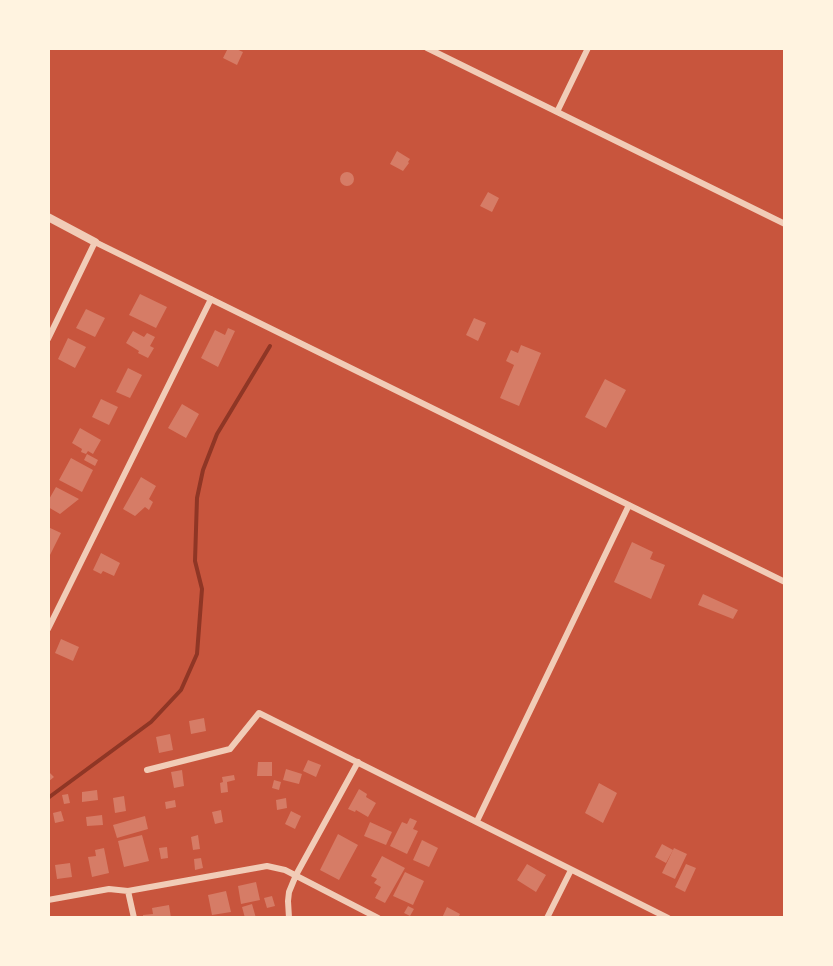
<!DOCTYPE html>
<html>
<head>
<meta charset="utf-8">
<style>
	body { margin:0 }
	#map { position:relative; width:833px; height:966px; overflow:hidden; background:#c8553d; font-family:Cabin,sans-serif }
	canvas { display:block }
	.frame { position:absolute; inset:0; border:50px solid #fff3e0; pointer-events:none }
</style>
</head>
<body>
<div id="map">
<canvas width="833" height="966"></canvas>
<div class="frame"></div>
</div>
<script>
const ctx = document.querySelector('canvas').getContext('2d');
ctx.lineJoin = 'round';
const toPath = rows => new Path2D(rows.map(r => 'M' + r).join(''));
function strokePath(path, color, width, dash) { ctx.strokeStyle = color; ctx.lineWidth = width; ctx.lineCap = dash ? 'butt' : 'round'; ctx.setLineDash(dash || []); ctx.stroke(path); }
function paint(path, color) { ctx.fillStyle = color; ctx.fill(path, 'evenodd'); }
const stream = toPath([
	[48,798,151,722,181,690,197,654,202,589,195,561,197,498,203,470,217,434,270,346]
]);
const building = toPath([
	[228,48,234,48,243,52,237,65,223,58],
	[397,151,410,159,408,162,409,163,403,171,390,164],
	'340 179a7 7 0 1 1 14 0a7 7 0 1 1-14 0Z',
	[488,192,499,198,492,212,480,206],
	[140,294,167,307,156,328,129,315],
	[86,309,105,318,95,337,76,328],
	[474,318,486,323,478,341,466,335],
	[228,328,235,331,218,367,201,358,215,330,225,335],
	[133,331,144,337,147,333,155,337,150,346,154,348,148,358,138,353,139,351,126,343],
	[68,338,86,347,75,368,58,359],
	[521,345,541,353,519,406,500,398,514,365,506,361,511,350,518,353],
	[128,368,142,375,130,398,116,392],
	[605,379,626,390,606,428,585,417],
	[101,399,118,407,109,425,92,417],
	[182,404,199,414,186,438,168,428],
	[80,428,101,440,93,454,88,451,86,454,81,452,82,449,72,443],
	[87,454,98,460,95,466,84,460],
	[71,458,93,470,82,492,59,480],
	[141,477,156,486,149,499,153,502,149,510,145,507,135,516,123,509],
	[56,487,79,499,60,514,48,507,48,501],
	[48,527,61,533,48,559],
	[632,542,653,552,650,559,665,565,651,599,614,582],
	[101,553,120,563,114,576,103,571,101,574,93,570],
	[703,594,738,610,733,619,698,605],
	[61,639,79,647,73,661,55,653],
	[204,718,206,731,191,734,189,721],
	[170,734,173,750,159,753,156,737],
	[308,760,321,765,316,777,303,771],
	[258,762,272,762,272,776,257,776],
	[286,769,302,774,299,784,283,780],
	[182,770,184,786,174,788,171,772],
	[48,771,54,777,48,782],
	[234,775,235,780,227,782,228,792,221,793,220,783,223,782,222,777],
	[274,780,281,782,279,790,272,788],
	[599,783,617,793,603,823,585,813],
	[359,789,367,794,366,797,376,803,368,817,356,810,355,812,348,809],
	[97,790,98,800,82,802,82,792],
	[68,794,70,803,64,804,62,795],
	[124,796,126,811,115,813,113,798],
	[286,798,287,808,277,810,276,800],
	[175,800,176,807,166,809,165,802],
	[221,810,223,822,215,824,212,812],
	[61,811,64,821,55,823,53,813],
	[291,811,301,816,295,829,285,824],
	[102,815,103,825,87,826,86,817],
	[145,816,148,829,117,838,113,825],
	[410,818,417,821,413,829,418,831,407,854,390,846,402,822,407,824],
	[370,822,392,832,386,845,364,836],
	[338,834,358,845,339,880,320,870],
	[142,835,149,861,124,867,118,841],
	[198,835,200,849,193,850,191,837],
	[422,840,438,848,429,867,413,860],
	[662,844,673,850,666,863,655,857],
	[167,847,168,858,161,859,159,848],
	[104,848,109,873,92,877,88,857,96,856,95,850],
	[674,848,687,854,675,879,662,873],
	[382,856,405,868,385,903,375,898,381,887,374,883,377,879,371,876],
	[201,858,203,868,195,870,194,859],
	[70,863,72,877,57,879,55,865],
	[527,864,546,875,536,892,517,880],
	[686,864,696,868,685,892,675,887],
	[405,872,424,881,413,905,393,896],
	[256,882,260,900,241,904,238,886],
	[226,891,231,912,212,915,208,895],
	[272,896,275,906,267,908,264,898],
	[252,904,256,918,245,918,242,907],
	[169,905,171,918,143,918,143,915,153,914,152,908],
	[408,906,414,909,410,916,404,913],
	[447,907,460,914,458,918,442,918]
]);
const minor = toPath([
	[427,48,785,224],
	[557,112,588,48],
	[48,339,95,242,785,582],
	[48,629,211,299],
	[147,770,230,749,259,713,668,918],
	[477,821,629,505],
	[128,891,134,918],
	[48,900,109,889,128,891,267,866,285,870,378,918],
	[289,918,288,901,289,892,296,875,358,762],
	[547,918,571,870]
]);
const tertiary = toPath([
	[48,217,95,242]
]);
strokePath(stream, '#8f3625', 4);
paint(building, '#d67c66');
strokePath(minor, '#f1ccb7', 6);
strokePath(tertiary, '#f1ccb7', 8);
</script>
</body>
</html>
